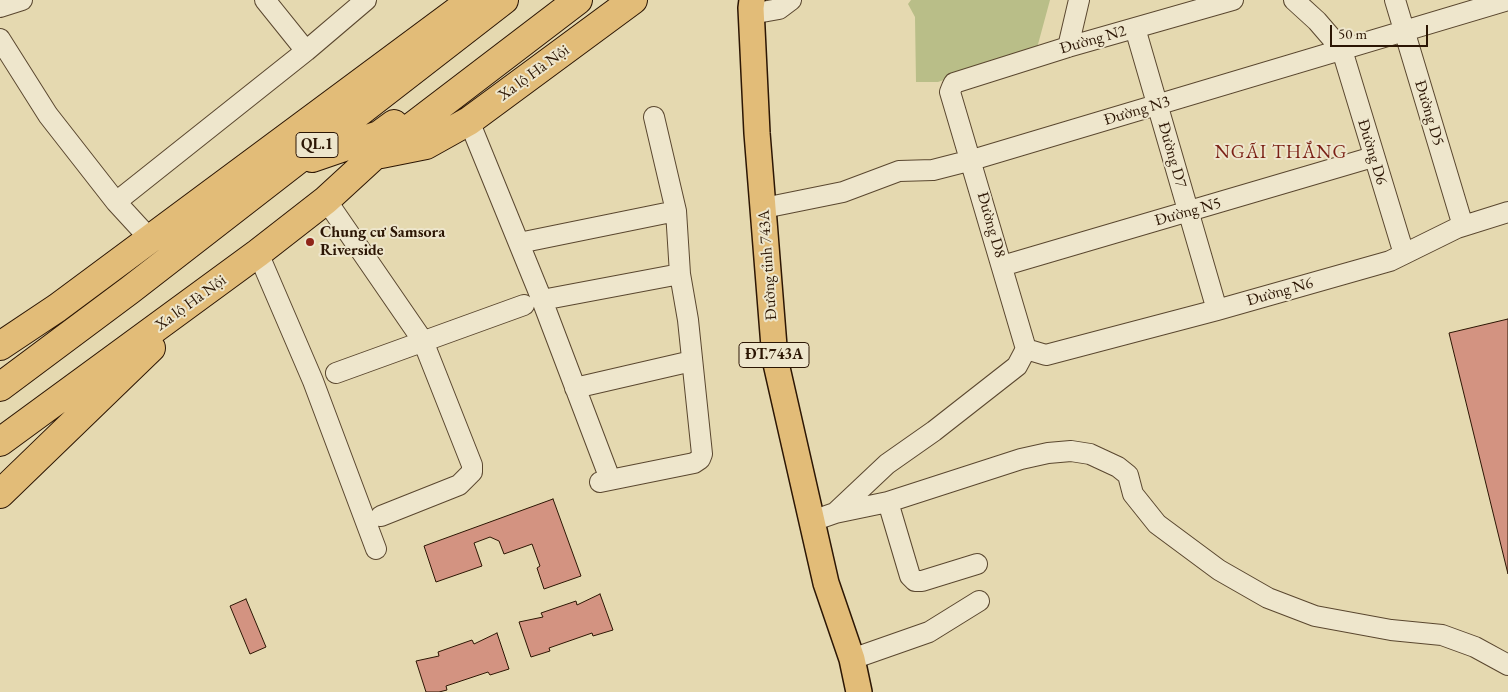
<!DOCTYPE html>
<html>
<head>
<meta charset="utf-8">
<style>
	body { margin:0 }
	#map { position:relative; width:1508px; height:692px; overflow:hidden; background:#e5d9b0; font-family:"EB Garamond",serif }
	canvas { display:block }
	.scale { position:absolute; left:1330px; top:25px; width:98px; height:22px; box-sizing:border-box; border:2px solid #2c1604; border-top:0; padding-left:6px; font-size:15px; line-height:18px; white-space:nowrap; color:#2c1604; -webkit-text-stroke:4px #eee6cc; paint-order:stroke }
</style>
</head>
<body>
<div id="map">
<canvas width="1508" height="692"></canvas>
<div class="scale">50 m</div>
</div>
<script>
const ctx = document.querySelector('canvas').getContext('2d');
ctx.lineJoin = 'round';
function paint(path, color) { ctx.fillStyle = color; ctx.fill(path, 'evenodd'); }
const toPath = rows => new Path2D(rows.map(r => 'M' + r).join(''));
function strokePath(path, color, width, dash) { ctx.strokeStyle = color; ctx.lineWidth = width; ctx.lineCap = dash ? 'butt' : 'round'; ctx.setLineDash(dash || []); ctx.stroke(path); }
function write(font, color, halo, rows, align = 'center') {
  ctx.font = font + ' "EB Garamond",serif'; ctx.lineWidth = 4; ctx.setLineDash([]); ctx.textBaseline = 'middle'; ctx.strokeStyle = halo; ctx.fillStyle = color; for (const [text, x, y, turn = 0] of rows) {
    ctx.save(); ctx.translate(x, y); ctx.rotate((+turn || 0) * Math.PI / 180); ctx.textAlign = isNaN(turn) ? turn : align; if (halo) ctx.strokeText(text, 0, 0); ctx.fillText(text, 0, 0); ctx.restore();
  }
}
const green = toPath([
	[911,0,1050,0,1037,48,938,82,916,82,915,17,908,4]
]);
const building = toPath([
	[1508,319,1508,574,1449,333,1508,319],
	[553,499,581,576,544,589,537,568,540,566,532,544,504,554,499,541,490,537,474,543,482,566,436,582,424,546,553,499],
	[600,594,613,630,593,636,592,633,549,648,550,651,531,657,519,622,543,617,541,613,576,601,577,605,600,594],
	[246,599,266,647,250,654,230,606,246,599],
	[497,633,509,669,490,675,488,672,446,686,447,690,439,692,426,692,416,661,439,656,438,652,472,640,474,644,497,633]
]);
const minor = toPath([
	[265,0,306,51],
	[1233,0,1068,47,954,83,952,87,950,92,1026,349,1046,355,1217,310,1390,261,1457,228,1508,212],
	[1294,0,1317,21,1342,50,1404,254],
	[1395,0,1463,226],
	[0,7,22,0],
	[751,14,779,9,791,0],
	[1135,28,1217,310],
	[0,39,48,115,116,202,150,239],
	[1068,47,1079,0],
	[469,121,542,300,610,479],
	[326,200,423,341,472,465,472,472,459,485,381,516],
	[116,202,306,51,366,0],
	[764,208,843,192,899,171,933,170,972,160,1508,0],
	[519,243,676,211],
	[258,253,313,381,376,549],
	[1002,266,1373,157],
	[542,300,680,274],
	[336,373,524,305],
	[575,388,692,361],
	[600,482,694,463,700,459,702,454,688,320,680,274,676,211,654,117],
	[888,502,910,576,915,581,922,581,977,564],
	[835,513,887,464,934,431,1017,366,1026,349],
	[812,521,835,513,888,502,1021,459,1048,453,1071,451,1090,454,1118,467,1128,475,1133,494,1157,524,1219,570,1268,598,1315,616,1391,630,1442,635,1475,647,1508,665],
	[852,659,929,632,979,601]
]);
const major = toPath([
	[752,0,751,8,757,133,775,359,826,583,852,659,859,692]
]);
const highway = toPath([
	[381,154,426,145,469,121,633,0],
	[312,158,379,135,394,124],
	[0,346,57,308,472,0],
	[0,387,130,290,504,0],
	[0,442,258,253,326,200,375,155,578,0],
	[0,494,151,348]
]);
const markers = [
	[310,242,5,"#8f2418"]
];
const shields = [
	[317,145,42],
	[774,355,70]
];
const shieldNames = [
	["QL.1",317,145],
	["ĐT.743A",774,355]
];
const streetNames = [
	["Đường N2",1093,40,-16],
	["Xa lộ Hà Nội",534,73,-36],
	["Đường N3",1137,111,-17],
	["Đường D5",1429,113,73],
	["Đường D6",1372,152,73],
	["Đường D7",1172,155,74],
	["Đường N5",1188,212,-16],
	["Đường D8",991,225,74],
	["Đường tỉnh 743A",768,265,-94],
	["Đường N6",1280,292,-16],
	["Xa lộ Hà Nội",191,303,-36]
];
const poiNames = [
	["Chung cư Samsora",320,233],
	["Riverside",320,251]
];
const quarterNames = [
	["NGÃI THẮNG",1281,153]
];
paint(green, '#b9be88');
paint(building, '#d39381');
strokePath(building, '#2c1604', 1);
strokePath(minor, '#5a472f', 22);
strokePath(major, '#2c1604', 28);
strokePath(highway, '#2c1604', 30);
strokePath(minor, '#eee6cc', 20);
strokePath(major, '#e2bc78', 25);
strokePath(highway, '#e2bc78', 28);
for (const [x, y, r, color] of markers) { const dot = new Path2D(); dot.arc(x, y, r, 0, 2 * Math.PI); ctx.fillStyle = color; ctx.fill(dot); strokePath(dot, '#eee6cc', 2); }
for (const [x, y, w] of shields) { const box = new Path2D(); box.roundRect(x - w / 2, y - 12.5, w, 25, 4); ctx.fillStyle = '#eee6cc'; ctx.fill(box); strokePath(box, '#2c1604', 1); }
write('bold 15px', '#2c1604', null, shieldNames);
write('16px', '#2c1604', '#eee6cc', streetNames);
write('bold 16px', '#2c1604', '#eee6cc', poiNames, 'left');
ctx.letterSpacing = '1px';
write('19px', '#7a1f14', '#eee6cc', quarterNames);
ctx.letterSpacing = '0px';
</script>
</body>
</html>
